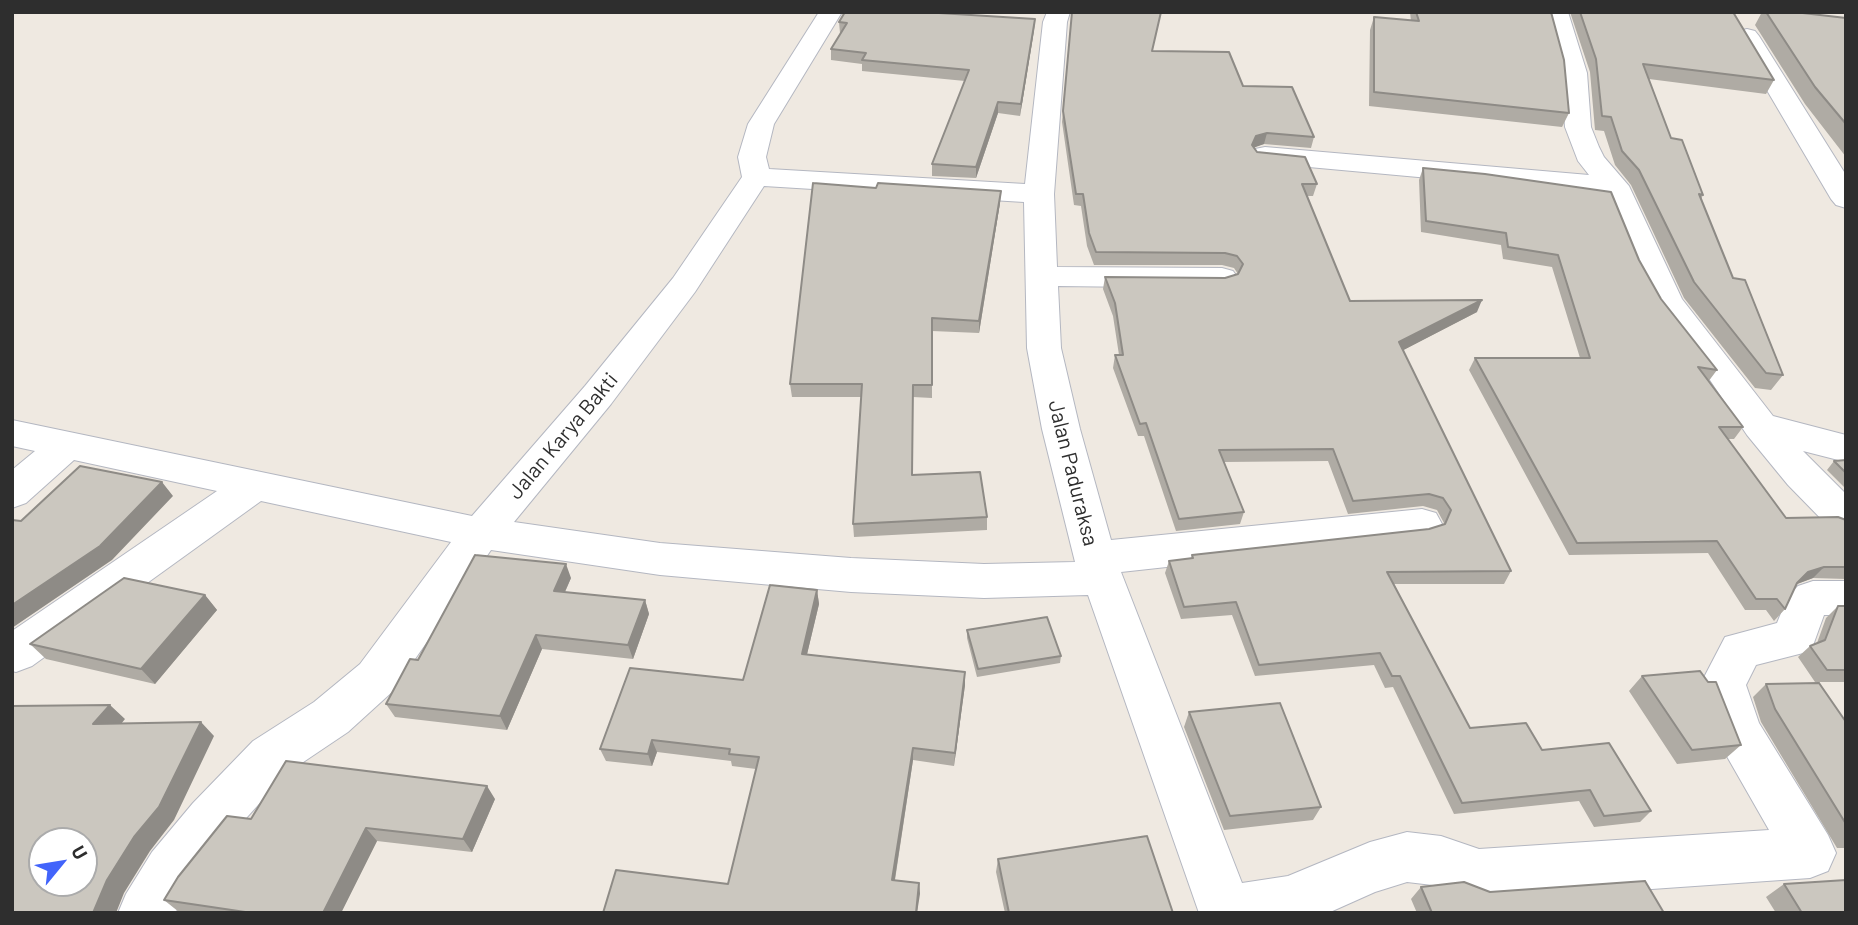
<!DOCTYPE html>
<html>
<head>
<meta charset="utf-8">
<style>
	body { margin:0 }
	#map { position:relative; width:1858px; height:925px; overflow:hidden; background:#efe9e1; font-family:Barlow,sans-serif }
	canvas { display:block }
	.frame { position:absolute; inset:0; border:14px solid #2e2e2e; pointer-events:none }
	.north { position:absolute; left:28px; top:827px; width:70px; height:70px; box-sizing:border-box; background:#fff; border:2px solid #ababab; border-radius:50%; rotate:60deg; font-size:19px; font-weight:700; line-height:28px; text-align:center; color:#2e2e2e }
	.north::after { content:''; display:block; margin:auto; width:24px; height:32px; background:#4264fb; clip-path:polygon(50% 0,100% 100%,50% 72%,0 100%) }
</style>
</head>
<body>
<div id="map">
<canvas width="1858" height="925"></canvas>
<div class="frame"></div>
<div class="north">U</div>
</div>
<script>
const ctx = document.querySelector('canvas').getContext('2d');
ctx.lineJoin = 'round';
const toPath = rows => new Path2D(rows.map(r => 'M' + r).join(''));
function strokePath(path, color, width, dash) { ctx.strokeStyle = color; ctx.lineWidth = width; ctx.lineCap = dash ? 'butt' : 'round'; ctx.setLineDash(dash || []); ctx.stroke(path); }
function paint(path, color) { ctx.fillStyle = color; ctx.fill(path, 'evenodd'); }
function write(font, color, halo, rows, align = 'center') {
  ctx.font = font + ' Barlow,sans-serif'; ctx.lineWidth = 5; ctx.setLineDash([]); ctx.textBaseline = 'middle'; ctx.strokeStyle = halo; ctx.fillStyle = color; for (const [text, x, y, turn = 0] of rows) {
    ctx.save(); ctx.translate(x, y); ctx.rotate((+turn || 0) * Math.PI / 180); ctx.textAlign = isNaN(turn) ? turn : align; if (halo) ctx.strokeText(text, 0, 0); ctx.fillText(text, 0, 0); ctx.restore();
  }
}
const minor = toPath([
	[819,12,842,12,774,124,766,157,769,169,1025,184,1043,22,1047,12,1070,12,1067,22,1054,194,1057,267,1222,268,1233,271,1238,278,1233,285,1222,288,1058,286,1061,348,1080,429,1111,540,1422,509,1436,513,1442,524,1436,535,1422,539,1121,572,1242,883,1288,876,1370,842,1407,832,1441,836,1479,849,1769,830,1721,746,1700,685,1725,637,1777,623,1788,596,1798,586,1813,581,1846,581,1846,615,1824,615,1811,651,1756,665,1746,685,1759,723,1828,835,1836,853,1828,871,1810,878,1479,901,1441,886,1407,882,1375,892,1328,913,1199,913,1088,595,984,598,851,592,660,575,491,550,392,692,348,732,287,773,229,837,190,888,175,913,118,913,126,894,152,852,193,803,253,741,314,702,360,664,451,542,261,501,32,666,16,672,12,671,12,631,217,491,74,460,26,503,12,508,12,470,35,451,12,446,12,420,472,516,585,386,673,278,742,177,738,157,748,124,819,12],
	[764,186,1024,202,1027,348,1042,429,1075,562,984,564,851,558,660,543,514,522,611,404,695,292,764,186],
	[1545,12,1568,12,1587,73,1591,127,1599,147,1604,157,1629,186,1682,299,1773,416,1846,435,1846,462,1803,451,1846,494,1846,534,1832,530,1788,485,1747,435,1708,377,1656,310,1635,271,1604,194,1265,163,1255,161,1251,155,1255,149,1265,147,1589,175,1578,161,1565,127,1561,73,1545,12],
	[1747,29,1755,31,1759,36,1846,175,1846,208,1836,205,1831,199,1735,36,1739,31,1747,29]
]);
const wall = toPath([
	[1072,12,1153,51,1243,86,1314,137,1311,148,1264,144,1254,147,1257,152,1317,184,1313,196,1307,196,1350,301,1477,312,1403,350,1511,571,1504,584,1394,584,1470,728,1542,750,1651,811,1640,822,1594,827,1579,801,1454,814,1393,687,1385,688,1374,665,1255,676,1232,615,1181,619,1165,573,1169,561,1191,559,1192,555,1429,529,1444,524,1444,523,1437,510,1423,506,1348,514,1328,461,1224,462,1244,512,1240,524,1176,531,1144,436,1138,436,1113,368,1115,355,1119,355,1113,316,1103,289,1105,277,1225,278,1238,274,1234,268,1222,265,1094,265,1087,246,1081,206,1074,205,1062,122],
	[1410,12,1551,12,1569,113,1562,127,1369,106,1370,30,1374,17,1411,21],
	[1570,12,1733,12,1774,80,1766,94,1649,79,1671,138,1703,195,1701,199,1733,278,1783,375,1771,390,1755,388,1684,298,1631,185,1615,165,1604,131,1595,130,1590,72],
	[1762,12,1794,12,1846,18,1846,157,1805,104,1755,25],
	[1035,19,1034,30,1020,116,998,113,976,178,932,176,932,164,965,81,862,71,862,64,831,60,831,49,841,33,840,33,839,22],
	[1423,168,1639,260,1661,299,1717,370,1708,382,1743,427,1734,439,1728,439,1786,518,1846,520,1846,579,1813,578,1797,584,1785,609,1774,621,1766,610,1745,610,1708,553,1569,555,1469,370,1475,358,1580,358,1552,267,1503,259,1501,245,1421,232,1419,180],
	[1000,203,979,333,932,331,932,398,913,397,913,475,987,517,987,530,854,537,853,524,861,397,792,397,790,384],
	[1846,460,1846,489,1827,470,1834,461],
	[571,578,565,592,645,600,649,614,633,659,542,649,507,730,395,717,386,704,418,660],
	[817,590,819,604,807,654,965,685,954,766,913,760,895,880,919,883,920,894,728,884,756,769,732,766,731,761,657,752,652,766,606,761,600,749,743,680],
	[205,595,217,610,155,684,46,659,30,644],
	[1838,606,1846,606,1846,682,1815,682,1798,657,1810,646,1817,643,1826,618],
	[967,630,1061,656,1060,663,977,677,967,638],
	[1642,676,1741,745,1725,759,1677,764,1629,691],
	[1766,684,1846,722,1846,848,1837,848,1761,722,1753,697],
	[1189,712,1321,807,1313,820,1224,830,1184,727],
	[495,799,472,852,377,841,341,913,183,913,179,912,164,900,251,819],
	[998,859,1173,913,1005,913,996,872],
	[1784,884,1846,913,1776,913,1766,897],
	[1421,887,1490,892,1664,913,1417,913,1411,899]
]);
const shadedWall = toPath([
	[1035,19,1034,30,1020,116,1021,104],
	[998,102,998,113,976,178,976,167],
	[1267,133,1264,144,1253,148,1252,145,1256,136],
	[1001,191,1000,203,979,333,979,321],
	[1482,300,1477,312,1394,355,1399,342],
	[162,482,173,496,112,560,12,628,12,605],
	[566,564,571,578,559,605,554,591],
	[1824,567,1813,578,1797,584,1786,595,1808,572],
	[817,590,819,604,804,667,802,654],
	[205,595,217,610,155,684,141,669],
	[645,600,649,614,633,659,628,645],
	[536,635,542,649,507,730,500,716],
	[965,672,965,685,954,766,955,753],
	[110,705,125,719,109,739,93,724],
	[201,722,214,736,174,820,150,851,124,893,116,913,93,913,107,880],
	[652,740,657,752,652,766,648,754],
	[913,748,913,760,893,891,892,880],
	[487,786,495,799,472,852,463,839],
	[366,828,377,841,341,913,323,913],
	[919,883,920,894,917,913,916,913]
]);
const building = toPath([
	[845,12,923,12,1035,19,1021,104,998,102,976,167,932,164,969,70,862,60,866,53,831,49,847,23,839,22,845,12],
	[1072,12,1161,12,1152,51,1229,52,1243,86,1292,87,1314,137,1267,133,1256,136,1252,145,1257,152,1305,157,1317,184,1302,184,1350,301,1482,300,1399,342,1511,571,1387,572,1470,728,1526,723,1542,750,1609,743,1651,811,1604,816,1590,790,1462,803,1400,676,1392,676,1380,653,1259,665,1236,602,1184,607,1169,561,1193,558,1192,555,1429,529,1445,524,1451,510,1443,498,1429,494,1353,501,1333,449,1219,450,1244,512,1179,519,1146,423,1140,424,1115,355,1123,355,1115,303,1105,277,1225,278,1238,274,1243,264,1237,256,1225,253,1096,252,1089,233,1083,194,1076,194,1063,111,1072,12],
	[1416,12,1551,12,1564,60,1569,113,1374,92,1374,17,1419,21,1416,12],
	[1580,12,1733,12,1774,80,1643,64,1671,138,1682,140,1703,195,1699,194,1733,278,1745,280,1783,375,1766,373,1694,282,1639,170,1622,151,1611,117,1602,116,1596,59,1580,12],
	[1766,12,1794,12,1846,18,1846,124,1815,87,1766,12],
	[1423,168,1485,174,1611,192,1639,260,1661,299,1717,370,1698,367,1743,427,1719,427,1786,518,1838,517,1846,520,1846,567,1824,567,1808,572,1797,583,1785,609,1777,599,1756,599,1717,541,1577,543,1475,358,1590,358,1558,255,1508,247,1506,233,1426,221,1423,168],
	[813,183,876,188,878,183,1001,191,979,321,932,318,932,385,913,385,912,475,980,472,987,517,853,524,862,384,790,384,813,183],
	[1846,460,1846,473,1834,461,1846,460],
	[80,466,162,482,100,546,12,605,12,520,21,521,80,466],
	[475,555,566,564,554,591,645,600,628,645,536,635,500,716,386,704,410,659,418,660,475,555],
	[124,578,205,595,141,669,30,644,124,578],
	[770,585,817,590,802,654,965,672,955,753,913,748,892,880,919,883,916,913,603,913,616,870,728,884,759,757,729,754,730,749,652,740,648,754,600,749,630,668,743,680,770,585],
	[1838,606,1846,606,1846,670,1827,670,1810,646,1825,640,1838,606],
	[1047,617,1061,656,978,669,967,630,1047,617],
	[1700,671,1708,682,1716,682,1741,745,1692,750,1642,676,1700,671],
	[1819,683,1846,722,1846,824,1775,709,1766,684,1819,683],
	[1280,703,1321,807,1230,816,1189,712,1280,703],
	[110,705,93,724,201,722,159,807,134,837,107,880,93,913,12,913,12,706,110,705],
	[42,841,84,841,84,883,42,883,42,841],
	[286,761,487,786,463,839,366,828,323,913,252,913,164,900,178,877,227,816,251,819,286,761],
	[1147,836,1173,913,1009,913,998,859,1147,836],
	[1846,880,1846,913,1802,913,1784,884,1846,880],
	[1645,881,1664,913,1432,913,1421,887,1464,882,1490,892,1645,881]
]);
const streetNames = [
	["Jalan Karya Bakti",563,436,-50],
	["Jalan Paduraksa",1073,473,76]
];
strokePath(minor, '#b4b7c1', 2);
paint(minor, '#fff');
paint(wall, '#afaba4');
paint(shadedWall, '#8e8b86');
paint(building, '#cbc7bf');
strokePath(building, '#8e8b86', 2);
write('21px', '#2e2e2e', '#fff', streetNames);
</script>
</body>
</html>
